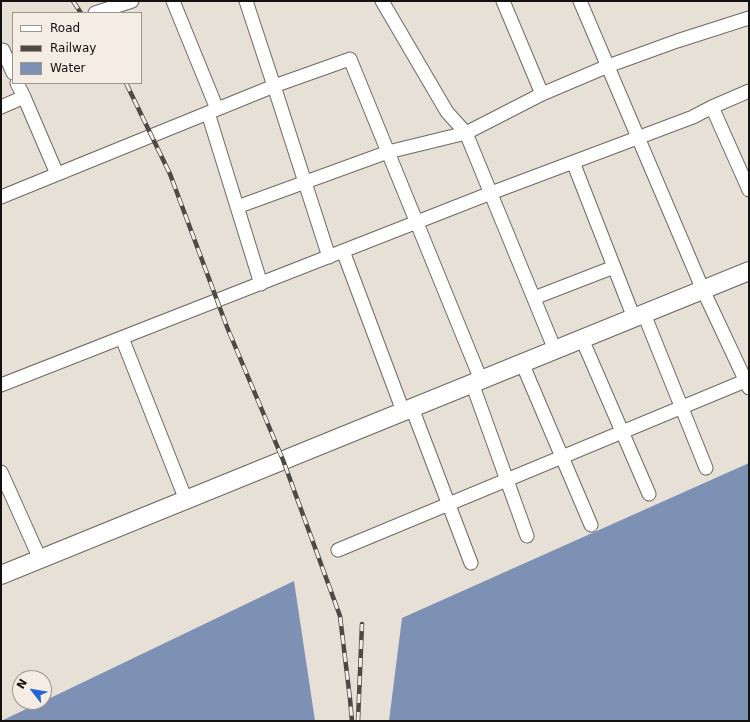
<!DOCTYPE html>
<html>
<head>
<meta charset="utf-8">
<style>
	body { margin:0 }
	#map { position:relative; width:750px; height:722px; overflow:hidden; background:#e7e0d6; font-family:"DejaVu Sans",sans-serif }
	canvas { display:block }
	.frame { position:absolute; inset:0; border:2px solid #14110e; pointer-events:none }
	.legend { position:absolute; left:12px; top:12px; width:130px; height:72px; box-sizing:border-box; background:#f5ede3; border:1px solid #9b958e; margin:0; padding:5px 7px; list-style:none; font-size:12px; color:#14110e }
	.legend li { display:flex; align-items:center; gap:8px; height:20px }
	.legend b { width:20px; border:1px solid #9b958e }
	.north { position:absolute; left:12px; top:670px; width:40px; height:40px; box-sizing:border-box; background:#f5ede3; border:1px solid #9b958e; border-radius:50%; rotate:301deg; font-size:11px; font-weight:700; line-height:16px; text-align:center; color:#14110e }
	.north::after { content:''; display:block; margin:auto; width:14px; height:18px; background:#2865d2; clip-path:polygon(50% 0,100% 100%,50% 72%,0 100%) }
</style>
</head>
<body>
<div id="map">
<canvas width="750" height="722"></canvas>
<div class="frame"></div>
<ul class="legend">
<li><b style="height:5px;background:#fff"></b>Road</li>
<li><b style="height:5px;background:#4d4944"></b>Railway</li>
<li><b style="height:11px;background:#7d91b5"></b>Water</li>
</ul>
<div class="north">N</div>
</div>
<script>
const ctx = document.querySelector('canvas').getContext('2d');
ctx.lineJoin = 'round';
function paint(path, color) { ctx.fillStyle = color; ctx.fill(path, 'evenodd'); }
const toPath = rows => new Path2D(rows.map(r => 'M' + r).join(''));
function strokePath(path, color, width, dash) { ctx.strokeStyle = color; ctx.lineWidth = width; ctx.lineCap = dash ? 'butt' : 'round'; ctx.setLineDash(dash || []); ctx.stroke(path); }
const water = toPath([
	[749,463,749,721,389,721,402,618],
	[294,581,315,721,1,721,41,702,44,702,44,701]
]);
const street = toPath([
	[173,1,217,109],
	[246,1,274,86,329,257],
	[382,1,447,112,466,133,555,350],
	[503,1,542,94],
	[580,1,703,290,749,388],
	[95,13,132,1],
	[3,50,13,73],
	[24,97,57,174],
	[1,107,24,97,17,83],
	[712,107,749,190],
	[208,113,261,284],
	[573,162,634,318],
	[1,197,274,86,350,59,481,380],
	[237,207,388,152,466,133,542,94,608,66,677,41,749,18],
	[343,251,403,411],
	[534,298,614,267],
	[644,314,706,468],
	[122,338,186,500],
	[582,339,649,494],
	[522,363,591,525],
	[472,383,527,536],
	[1,385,491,193,693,117,712,107,749,91],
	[412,408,471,563],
	[1,472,40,559],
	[338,550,745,381]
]);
const secondary = toPath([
	[1,575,749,271]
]);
const rail = toPath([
	[73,1,81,13],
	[126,83,170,174,227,327,283,460,340,616,350,699,352,721],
	[358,721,362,624]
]);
paint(water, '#7d91b5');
strokePath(street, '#6f6961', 15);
strokePath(secondary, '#6f6961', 20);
strokePath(street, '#fff', 13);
strokePath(secondary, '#fff', 18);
strokePath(rail, '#4d4944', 4.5);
strokePath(rail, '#f5ede3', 3, [9]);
</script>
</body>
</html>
